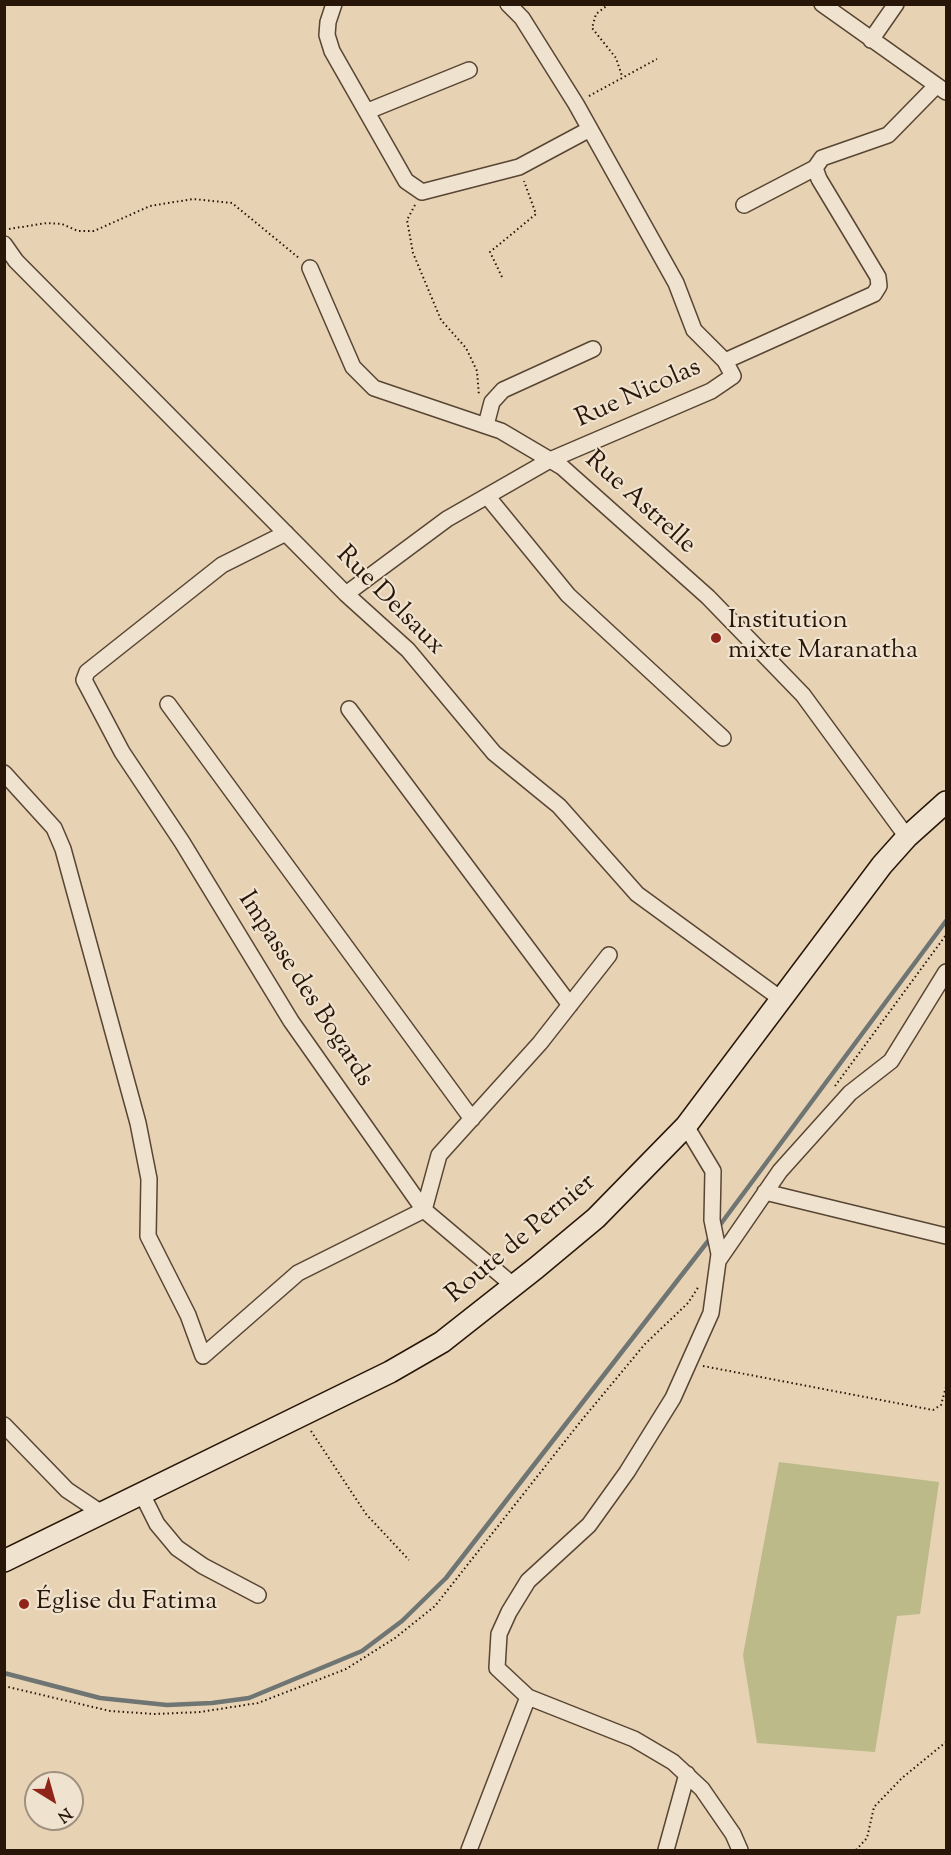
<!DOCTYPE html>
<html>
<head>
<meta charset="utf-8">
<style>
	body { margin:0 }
	#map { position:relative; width:951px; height:1855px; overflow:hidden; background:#e7d2b3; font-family:"Sorts Mill Goudy",serif }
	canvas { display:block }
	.frame { position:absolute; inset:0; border:6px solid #281608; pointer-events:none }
	.north { position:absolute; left:24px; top:1771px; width:60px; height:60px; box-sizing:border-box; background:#efe2ce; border:2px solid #9f907f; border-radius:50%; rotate:143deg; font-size:16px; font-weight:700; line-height:24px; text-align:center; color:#281608 }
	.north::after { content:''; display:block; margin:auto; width:21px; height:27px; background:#8f2418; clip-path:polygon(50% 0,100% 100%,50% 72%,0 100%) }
</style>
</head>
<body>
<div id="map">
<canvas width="951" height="1855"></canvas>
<div class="frame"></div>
<div class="north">N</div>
</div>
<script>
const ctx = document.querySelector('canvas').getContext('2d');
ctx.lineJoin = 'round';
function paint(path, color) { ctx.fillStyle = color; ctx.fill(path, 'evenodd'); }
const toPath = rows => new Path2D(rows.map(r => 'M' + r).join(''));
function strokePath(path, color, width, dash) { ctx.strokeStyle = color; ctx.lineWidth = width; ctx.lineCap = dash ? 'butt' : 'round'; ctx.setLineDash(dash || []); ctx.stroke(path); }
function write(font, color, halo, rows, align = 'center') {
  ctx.font = font + ' "Sorts Mill Goudy",serif'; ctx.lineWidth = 4.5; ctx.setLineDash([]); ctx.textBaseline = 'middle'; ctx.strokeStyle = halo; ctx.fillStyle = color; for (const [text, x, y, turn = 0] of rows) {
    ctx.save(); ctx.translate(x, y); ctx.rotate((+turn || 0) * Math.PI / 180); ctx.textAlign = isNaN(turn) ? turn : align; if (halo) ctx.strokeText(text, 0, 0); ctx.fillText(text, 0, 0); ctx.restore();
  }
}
const green = toPath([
	[779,1462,939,1482,920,1614,897,1616,875,1752,757,1743,743,1655]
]);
const stream = toPath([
	[717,1229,946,921],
	[4,1673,100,1698,167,1705,212,1703,249,1698,362,1651,402,1621,446,1578,712,1236]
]);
const path = toPath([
	[609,4,596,14,592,28,616,58,622,76],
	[589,96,657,59],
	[415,205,407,220,413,253,441,320,466,348,477,371,479,396],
	[9,229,47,223,62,224,78,231,94,231,150,206,193,199,232,203,299,258],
	[502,277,490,252,536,214,524,181],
	[835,1086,946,935],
	[703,1366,933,1410,941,1405,946,1387],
	[311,1431,366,1514,409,1560],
	[4,1686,110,1711,155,1714,200,1712,258,1703,346,1669,395,1638,435,1606,581,1421,645,1344,688,1303,699,1286],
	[856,1850,867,1838,874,1807,902,1778,946,1742]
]);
const street = toPath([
	[334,4,328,22,327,35,332,51,406,181,422,192,519,167,590,129],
	[822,4,946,92],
	[871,40,896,4],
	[368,111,469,70],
	[744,205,815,168],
	[4,244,16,261,346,594,408,650,494,753,559,806,637,894,781,999],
	[310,268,353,367,374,388,501,431,562,467,708,597,803,695,907,837],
	[725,361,874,294,879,286,878,277,819,179,815,168,822,158,888,135,935,87],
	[486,425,492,402,503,390,593,349],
	[487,496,568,595,723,738],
	[286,533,222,565,87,672,84,680,122,752,182,842,291,1021,424,1210,514,1286],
	[346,594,447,519,550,460,711,391,733,376,725,361,694,330,676,283,576,104,522,18,508,4],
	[168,704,472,1119],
	[349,709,570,1005],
	[4,773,54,828,63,849,138,1123,149,1179,148,1236,188,1315,203,1356,298,1273,424,1210,439,1155,540,1043,609,955],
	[686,1126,713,1171,712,1220,719,1254,711,1313,673,1398,627,1472,589,1525,528,1581,509,1612,499,1634,497,1668,528,1697,634,1739,673,1762,702,1789,733,1834,740,1850],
	[765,1192,946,1236],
	[718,1261,780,1171,850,1093,891,1061,946,972],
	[4,1425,67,1490,103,1514],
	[142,1494,157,1524,177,1548,203,1566,258,1595],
	[469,1850,528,1697],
	[666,1850,687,1774]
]);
const secondary = toPath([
	[4,1561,390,1372,442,1342,536,1268,596,1218,686,1126,882,865,907,837,946,802]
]);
const markers = [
	[716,638,6,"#8f2418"],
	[24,1604,6,"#8f2418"]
];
const streetNames = [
	["Rue Nicolas",639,395,-24],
	["Rue Astrelle",639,504,42],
	["Rue Delsaux",389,602,45],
	["Impasse des Bogards",304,990,57],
	["Route de Pernier",522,1240,-40]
];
const poiNames = [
	["Institution",728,623],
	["mixte Maranatha",728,653],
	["Église du Fatima",36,1604]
];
paint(green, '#bcba88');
strokePath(stream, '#6e7572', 4.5);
strokePath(street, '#584533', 18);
strokePath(secondary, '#281608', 24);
strokePath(path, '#281608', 2, [1.5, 3]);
strokePath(street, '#efe2ce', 15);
strokePath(secondary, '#efe2ce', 21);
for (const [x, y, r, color] of markers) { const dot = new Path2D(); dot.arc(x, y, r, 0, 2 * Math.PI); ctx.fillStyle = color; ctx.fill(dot); strokePath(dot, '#efe2ce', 2); }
write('26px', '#281608', '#efe2ce', streetNames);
write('26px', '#281608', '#efe2ce', poiNames, 'left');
</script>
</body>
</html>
